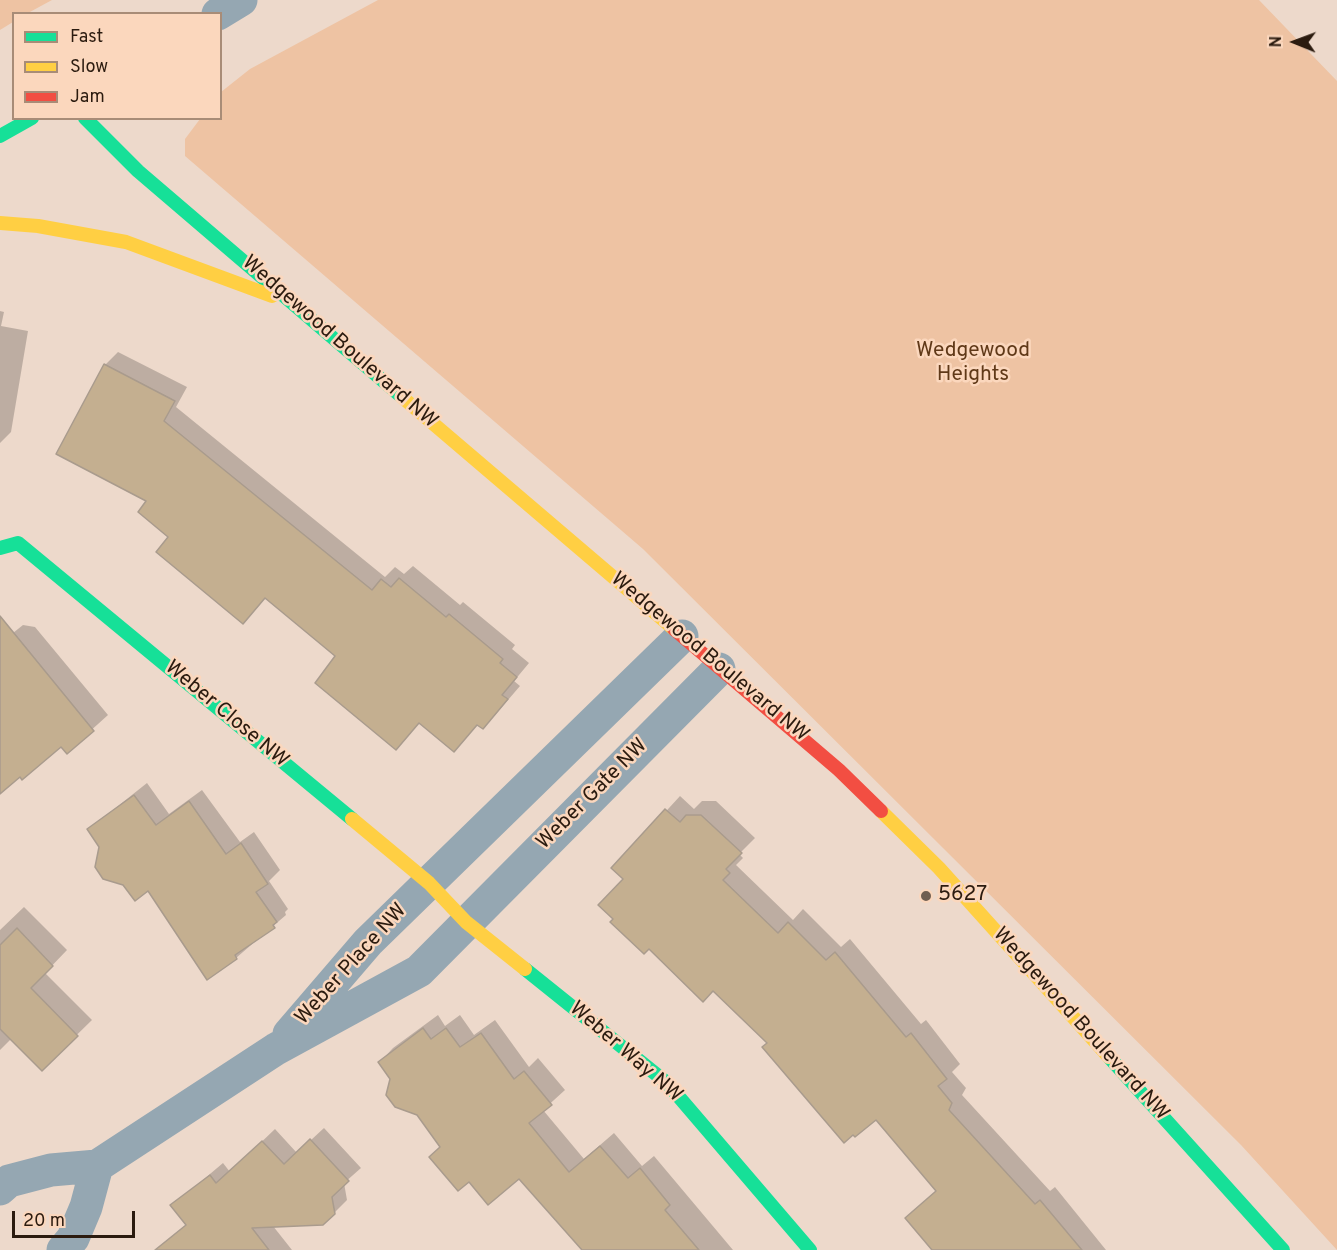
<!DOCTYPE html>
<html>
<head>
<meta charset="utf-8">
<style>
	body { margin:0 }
	#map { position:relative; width:1337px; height:1250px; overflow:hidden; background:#edd9cb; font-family:Overpass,sans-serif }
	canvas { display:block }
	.legend { position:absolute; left:12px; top:12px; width:210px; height:108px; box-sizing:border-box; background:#fbd7bd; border:2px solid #a88c77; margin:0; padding:8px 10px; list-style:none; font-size:18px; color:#2b1b0f }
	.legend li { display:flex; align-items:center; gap:12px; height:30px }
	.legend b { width:30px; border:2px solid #a88c77 }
	.north { position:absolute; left:1265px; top:12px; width:60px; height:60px; -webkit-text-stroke:4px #fbd7bd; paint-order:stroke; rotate:271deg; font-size:16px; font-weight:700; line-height:24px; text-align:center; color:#2b1b0f }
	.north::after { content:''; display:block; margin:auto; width:21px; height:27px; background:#2b1b0f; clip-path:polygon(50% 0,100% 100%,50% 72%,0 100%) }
	.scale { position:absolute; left:12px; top:1211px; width:123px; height:27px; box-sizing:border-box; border:3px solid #2b1b0f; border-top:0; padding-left:8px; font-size:18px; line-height:21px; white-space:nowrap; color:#2b1b0f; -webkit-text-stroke:4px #fbd7bd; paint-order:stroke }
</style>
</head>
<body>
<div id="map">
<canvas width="1337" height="1250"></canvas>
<ul class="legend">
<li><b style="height:8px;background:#16e098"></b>Fast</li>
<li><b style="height:8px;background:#ffcf43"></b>Slow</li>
<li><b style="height:8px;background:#f24e42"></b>Jam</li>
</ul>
<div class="north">N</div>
<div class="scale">20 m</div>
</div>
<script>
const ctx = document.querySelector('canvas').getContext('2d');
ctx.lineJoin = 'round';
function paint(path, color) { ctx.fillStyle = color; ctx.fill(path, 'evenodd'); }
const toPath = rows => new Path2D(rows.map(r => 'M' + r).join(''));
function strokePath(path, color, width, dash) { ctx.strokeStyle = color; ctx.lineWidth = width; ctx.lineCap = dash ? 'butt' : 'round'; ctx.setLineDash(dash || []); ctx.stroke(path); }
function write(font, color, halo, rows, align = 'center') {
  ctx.font = font + ' Overpass,sans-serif'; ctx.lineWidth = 5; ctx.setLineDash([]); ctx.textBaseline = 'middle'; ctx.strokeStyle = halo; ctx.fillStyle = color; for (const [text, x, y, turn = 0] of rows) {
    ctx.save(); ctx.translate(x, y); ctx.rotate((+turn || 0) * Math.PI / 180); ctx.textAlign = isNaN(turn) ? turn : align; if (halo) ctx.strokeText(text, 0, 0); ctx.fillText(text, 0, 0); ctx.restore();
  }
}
const green = toPath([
	[0,0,52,0,28,13,14,14,13,22,0,30],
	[378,0,1259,0,1337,81,1337,1250,1241,1145,643,549,185,156,185,139,200,119,220,118,221,92,250,69]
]);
const shadow = toPath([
	[0,311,4,312,1,326,28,331,11,432,0,443],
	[118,352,187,387,176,407,385,577,395,567,404,574,413,566,460,605,463,602,515,645,512,649,529,663,514,681,520,686,496,714,483,727,478,724,454,750,420,722,396,748,337,656,266,597,243,622,170,537,149,501,105,365],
	[23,625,35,627,108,715,67,752,62,745,0,792,0,640,3,641],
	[147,783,169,814,202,790,240,842,254,832,280,870,269,881,288,909,285,912,286,915,236,958,148,889,101,847,89,829],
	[680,796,694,809,702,801,716,801,755,838,739,854,743,858,736,865,793,920,803,909,841,947,850,939,921,1024,926,1020,960,1064,952,1072,966,1088,962,1095,1050,1191,1055,1187,1106,1250,934,1250,907,1218,937,1190,876,1118,769,1043,713,989,649,947,615,919,625,879,614,868],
	[24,907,67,950,45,973,92,1020,42,1069,12,1038,0,1050,0,930],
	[438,1015,445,1026,460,1015,474,1035,495,1020,529,1067,538,1058,565,1090,543,1110,584,1159,614,1133,642,1166,654,1156,733,1250,583,1250,519,1177,442,1146,380,1062,393,1048],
	[324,1128,361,1168,344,1183,347,1200,334,1213,273,1226,292,1250,157,1250,187,1224,172,1206,223,1163,230,1172,275,1129,297,1153]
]);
const building = toPath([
	[104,364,175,401,164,421,372,590,381,579,391,587,399,578,446,617,449,614,503,659,500,663,517,677,502,695,508,699,483,729,477,725,454,752,419,723,396,750,315,683,335,656,265,598,243,624,156,552,168,537,138,512,146,501,56,454,104,364],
	[0,616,94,731,67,754,61,747,22,780,20,777,0,794,0,616],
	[134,795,156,825,189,801,226,854,241,843,268,884,256,892,277,922,273,925,275,928,235,955,237,959,207,980,148,891,135,901,123,885,103,879,95,867,99,847,87,829,134,795],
	[665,809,680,822,686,815,701,815,742,853,726,869,730,873,723,880,778,933,788,922,826,960,835,952,906,1037,911,1033,947,1079,938,1086,952,1103,949,1110,1035,1204,1040,1200,1082,1250,932,1250,905,1218,936,1191,876,1120,855,1137,853,1135,844,1143,762,1047,767,1043,713,991,703,1002,649,949,644,954,610,922,613,919,598,905,623,879,611,868,665,809],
	[17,928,53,966,31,988,78,1036,42,1071,0,1029,0,945,17,928],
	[423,1028,431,1039,446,1028,460,1047,481,1033,514,1079,524,1071,552,1105,529,1123,569,1172,600,1146,628,1178,640,1168,670,1205,665,1210,699,1250,582,1250,519,1179,488,1205,469,1182,458,1191,429,1157,440,1147,417,1115,395,1107,386,1095,390,1079,378,1062,423,1028],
	[310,1139,349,1181,332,1197,335,1214,323,1225,252,1228,269,1250,155,1250,186,1225,170,1205,210,1175,216,1183,262,1141,284,1164,310,1139]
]);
const street = toPath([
	[218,14,241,0],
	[289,1034,368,942,682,636],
	[0,1189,9,1181,51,1170,97,1166,276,1049,419,971,719,669],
	[63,1250,73,1238,86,1207,97,1166]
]);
const fast = toPath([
	[85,118,138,171,402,397],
	[0,136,32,118],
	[0,548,18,543,352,819],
	[525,969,667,1083,810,1250],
	[1109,1057,1283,1250]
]);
const slow = toPath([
	[0,223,38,226,126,242,272,296],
	[402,397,674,629],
	[881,811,939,868,1109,1057],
	[352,819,429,883,466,922,525,969]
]);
const jam = toPath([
	[674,629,839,770,881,811]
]);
const markers = [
	[926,896,6,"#6f5e51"]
];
const streetNames = [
	["Wedgewood Boulevard NW",339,343,41],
	["Wedgewood Boulevard NW",709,658,40],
	["Weber Close NW",226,715,40],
	["Weber Gate NW",593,795,-45],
	["Weber Place NW",352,965,-48],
	["Wedgewood Boulevard NW",1080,1025,48],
	["Weber Way NW",625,1053,41]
];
const parkNames = [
	["Wedgewood",973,352],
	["Heights",973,376]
];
const poiNames = [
	["5627",938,896]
];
paint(green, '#eec3a3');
paint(shadow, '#0003');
paint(building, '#c4af90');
strokePath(building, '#a99b8d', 1.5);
strokePath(street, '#95a7b2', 33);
strokePath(fast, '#16e098', 14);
strokePath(slow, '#ffcf43', 14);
strokePath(jam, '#f24e42', 14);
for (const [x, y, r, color] of markers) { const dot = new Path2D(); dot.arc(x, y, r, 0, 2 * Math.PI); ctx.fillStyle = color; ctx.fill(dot); strokePath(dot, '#fbd7bd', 2); }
write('21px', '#2b1b0f', '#fbd7bd', streetNames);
write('21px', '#603918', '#fbd7bd', parkNames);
write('21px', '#2b1b0f', '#fbd7bd', poiNames, 'left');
</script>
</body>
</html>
